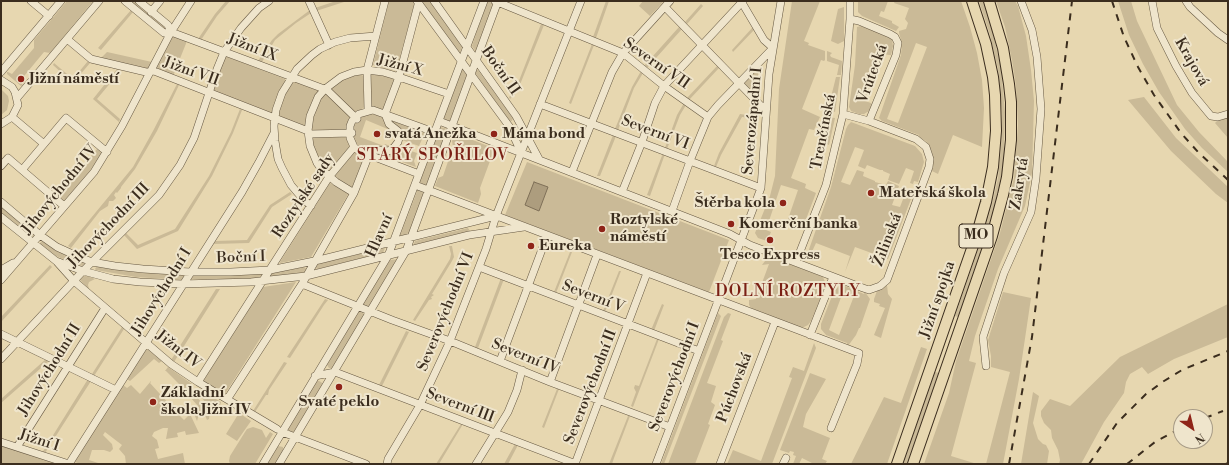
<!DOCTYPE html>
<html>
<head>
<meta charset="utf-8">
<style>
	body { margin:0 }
	#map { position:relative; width:1229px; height:465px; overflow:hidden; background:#e7d7b0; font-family:"Libre Bodoni",serif }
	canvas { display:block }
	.frame { position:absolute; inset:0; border:2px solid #3b2d1e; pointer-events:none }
	.north { position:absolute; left:1173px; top:409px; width:40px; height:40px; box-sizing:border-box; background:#efe5cc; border:1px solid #a79b86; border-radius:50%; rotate:145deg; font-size:11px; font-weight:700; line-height:16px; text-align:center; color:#3b2d1e }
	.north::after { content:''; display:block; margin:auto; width:14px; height:18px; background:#8f2418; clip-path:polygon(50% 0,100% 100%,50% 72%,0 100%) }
</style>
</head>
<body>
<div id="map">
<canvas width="1229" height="465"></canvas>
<div class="frame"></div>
<div class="north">N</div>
</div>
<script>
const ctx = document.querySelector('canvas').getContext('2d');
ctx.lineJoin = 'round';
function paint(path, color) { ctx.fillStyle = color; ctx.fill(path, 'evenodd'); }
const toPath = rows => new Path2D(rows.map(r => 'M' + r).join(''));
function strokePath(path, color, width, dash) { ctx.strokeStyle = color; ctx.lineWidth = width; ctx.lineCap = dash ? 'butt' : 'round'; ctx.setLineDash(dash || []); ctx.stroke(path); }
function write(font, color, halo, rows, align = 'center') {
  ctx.font = font + ' "Libre Bodoni",serif'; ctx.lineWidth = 4; ctx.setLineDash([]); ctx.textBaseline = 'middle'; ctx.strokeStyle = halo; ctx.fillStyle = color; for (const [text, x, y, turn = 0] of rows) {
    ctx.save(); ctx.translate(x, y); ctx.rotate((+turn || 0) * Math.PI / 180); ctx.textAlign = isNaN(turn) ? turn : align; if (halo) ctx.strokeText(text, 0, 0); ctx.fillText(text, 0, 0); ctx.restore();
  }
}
const green = toPath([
	[67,1,93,1,50,53,44,52,20,81,23,85,21,86,7,74,7,72,8,72,12,74,34,48,34,40],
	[130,1,135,1,166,27,166,29,164,29],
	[226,1,230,1,217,16,201,40,198,39,215,14],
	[336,1,344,1,344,2,316,11,315,8],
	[389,1,415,2,396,71,373,65],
	[422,1,431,1,463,44,460,53,458,53,421,3],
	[487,1,493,3,494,5,476,52,472,46],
	[606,1,609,1,596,38,593,37],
	[643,1,664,1,650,16,639,6],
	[792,1,820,1,804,41,809,43,808,45,825,51,825,60,824,61,821,60,802,109,820,117,814,130,809,129,791,178,806,184,805,188,816,193,803,227,799,227,787,222,798,190,781,185,766,230,771,232,767,241,758,238,755,233,770,196,775,176,779,89],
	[858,1,888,1,884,12,881,11,879,16,892,21,892,23,899,27,896,31,862,16,858,12],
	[895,1,961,1,970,27,977,53,982,80,984,108,982,147,953,135,938,174,932,171,933,156,931,150,926,141,918,137,919,135,882,121,879,118,901,55,902,43,899,33,899,31,906,29,908,23,905,19,909,8,894,3],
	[916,43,927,47,898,123,887,119],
	[979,1,983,1,989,17,1001,68,1005,112,1004,148,1003,166,996,204,986,236,958,317,955,316,983,235,992,204,998,178,1001,148,1002,115,998,69,990,35],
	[996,1,1015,1,1018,6,1026,36,1031,70,1034,101,1032,173,1025,206,998,269,975,336,969,361,976,363,951,456,977,464,924,464,949,393,956,361,1000,233,1014,178,1018,125,1016,86,1012,60,1005,27],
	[1118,1,1131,1,1137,21,1177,105,1199,132,1228,162,1228,172,1202,148,1185,129,1159,92,1143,64,1129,35],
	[701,4,703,6,687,24,685,22],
	[844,7,844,41,838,44,831,41,838,9],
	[131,10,133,12,101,50,98,48],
	[310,10,311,13,296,23,275,40,262,62,258,61,272,40,278,34],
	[541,24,544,25,517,92,510,99,509,97,515,91],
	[861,26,866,27,889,36,892,40,893,46,891,55,889,55,883,54,865,101,871,103,872,105,869,111,864,114,859,114,851,111,849,107,855,65,857,27],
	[679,27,682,29,647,68,644,66],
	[753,27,754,30,733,52,732,50],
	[173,36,187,41,173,76,156,68],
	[592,44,594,45,571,104,569,103],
	[69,45,70,45,90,63,91,62,122,69,97,99,120,119,119,122,93,99,117,69,90,63,73,83,53,65,54,63,73,79,88,61],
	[827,51,832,53,830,55,831,57,842,61,841,75,837,75,839,65,827,61],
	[107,52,152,62,148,69,101,58],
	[225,56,285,79,285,81,271,114,212,90],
	[717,66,719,68,689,100,687,98],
	[759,66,756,97,743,83],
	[463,67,468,74,450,122,443,119],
	[478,70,513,118,512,121,509,121,476,74,475,71],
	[641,71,643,73,634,88,618,130,615,129,632,87],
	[370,73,382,74,395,79,383,110,371,107],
	[361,74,363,76,365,107,354,113,347,126,346,135,350,147,329,172,327,172,321,164,313,149,310,134,312,119,316,107,327,90,346,78],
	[836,77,840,77,835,112,828,109],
	[293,80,317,90,319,92,304,127,278,117,280,106,285,93],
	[177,84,179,85,157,131,135,169,121,187,121,188,117,193,116,192,114,195,116,198,113,201,109,201,108,206,100,211,71,248,68,246,133,167,153,131],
	[1,89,8,96,9,101,7,110,1,115],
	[1144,97,1176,138,1228,187,1228,203,1216,194,1171,151,1128,100],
	[684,103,686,105,680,115,667,149,665,148,677,115],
	[240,109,242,110,233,133,212,176,178,231,137,249,124,235,126,233,138,245,175,229,209,176,231,132],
	[370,114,377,115,429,135,423,137,419,146,402,140,399,147,417,153,414,161,416,167,361,147,356,143,353,137,353,128,357,120,363,116],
	[366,120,390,130,390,132,394,134,394,136,397,137,394,145,390,144,390,146,385,144,384,146,360,137],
	[740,114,754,116,754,118,742,117,721,155,716,167,714,166,719,153],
	[825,117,835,118,829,145,824,143,827,134,822,125,823,122,825,123,827,119],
	[1228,117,1228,138,1215,123,1219,119],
	[851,122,915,146,922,154,924,162,918,182,914,181,913,184,910,183,914,171,906,168,899,184,888,180,890,174,883,171,883,170,880,170,867,165,865,169,858,166,864,150,855,147,841,182,850,185,857,170,864,172,863,176,875,181,875,182,886,185,888,181,899,186,892,205,900,207,905,194,908,195,907,198,911,199,888,259,855,247,845,272,850,256,816,243,809,258,807,255,831,187,846,129,848,125],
	[440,127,448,129,427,185,425,186,419,182],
	[455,133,498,150,495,158,490,161,480,188,481,194,478,203,435,186,438,178,443,176,453,147,452,141],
	[613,135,616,136,600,176,597,176],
	[98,148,103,152,102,153,87,175,63,202,57,194],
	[354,152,364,156,364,158,352,188,350,188,333,178],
	[663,153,665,154,650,196,647,195],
	[527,162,729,240,709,292,505,215],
	[330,183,349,193,311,257,280,263,280,262],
	[418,189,423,191,424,193,409,234,400,236],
	[290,192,292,194,272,207,249,243,213,244,215,241,247,240,270,205],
	[1,206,35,235,34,236,31,238,1,212],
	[468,228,470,231,468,233,413,246,415,241],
	[42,241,57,251,86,263,86,265,83,266,75,264,56,256,41,246,40,243],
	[449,246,452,246,454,257,452,261,432,294,434,295,431,297,432,299,429,300,415,321,413,320,450,259,451,254],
	[385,248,383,253,317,269,315,267,317,264],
	[570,252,572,252,556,293,554,292],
	[772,257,823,277,825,282,825,287,811,321,808,325,804,327,798,327,751,308,749,305,749,300,756,299,769,264,762,265,765,261],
	[399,259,369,308,363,305,363,303,390,260],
	[50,265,52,267,1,322,1,317],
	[97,266,134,272,183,275,184,277,183,280,136,277,96,270,95,269],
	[304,267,307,269,305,272,272,278,270,276,271,273],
	[619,271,621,271,605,312,603,311],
	[262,274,259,279,226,280,192,279,193,275],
	[85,275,95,279,89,282,88,285,89,289,80,280],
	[501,278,504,279,478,348,475,347],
	[296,282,225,394,203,381,263,287],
	[887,285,888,294,892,299,881,338,874,335,885,308,879,306,880,304,874,302,874,299,877,291],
	[839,286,845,286,864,294,865,292,870,299,860,328,859,328,856,335,848,346,847,343,826,335,821,329,821,324,834,291],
	[843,292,854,296,839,335,829,330],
	[216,289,220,289,174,362,171,360],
	[1003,292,1031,298,1019,379,1003,464,986,464,1010,372,991,367,991,356,988,340],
	[325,299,328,300,324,305,290,358,287,357],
	[662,304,664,305,654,331,651,330],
	[1228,304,1228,337,1174,359,1148,374,1142,367,1130,374,1126,382,1124,393,1104,422,1081,464,1059,464,1060,460,1058,450,1052,438,1051,430,1044,423,1041,416,1041,411,1050,399,1070,406,1120,357],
	[359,311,363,312,365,316,333,368,329,368,327,365],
	[718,313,721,316,664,464,661,464],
	[728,313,731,314,721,340,723,341,707,383,716,386,711,402,715,405,708,424,710,425,695,464,668,464,724,317],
	[122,327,124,329,94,376,92,374],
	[406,331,409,332,382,386,379,385],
	[657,339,659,339,633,407,631,406,636,392,634,388,635,385,639,386],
	[814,343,816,348,772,464,727,464,733,450,761,461,792,378,789,377,793,367,804,371],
	[921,347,927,349,887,464,851,464,884,397,901,403],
	[147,348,162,361,159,363,154,359,130,381,127,379],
	[46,359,49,361,1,403,1,399],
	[284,362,287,363,269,390,268,395,266,395,255,412,253,411],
	[168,367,192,384,185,390,166,371,165,371],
	[935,372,939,373,907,464,903,464],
	[810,373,826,379,806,414,803,427,830,438,822,459,827,461,825,464,814,464,802,458,799,464,793,464,796,456,793,455,794,452,790,451,789,453,780,450],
	[88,379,91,381,45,453,42,453],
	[317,380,321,382,323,384,293,433,287,430,315,382],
	[151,381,151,382,150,383,170,405,169,406,171,408,172,408,184,420,190,414,199,433,186,435,185,431,177,433,178,437,166,439,168,428,163,428,154,432,152,436,157,440,159,448,155,449,158,459,183,453,185,464,126,464,125,456,119,449,122,445,105,432,103,435,112,444,113,449,110,452,104,450,92,450,89,460,101,464,82,464,74,462,123,385,127,388,131,385,140,394],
	[199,389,221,402,219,409,213,410,196,392],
	[557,389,559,389,544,428,542,427],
	[1033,392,1039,396,1033,423,1038,439,1043,444,1046,445,1049,451,1047,464,1021,464],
	[194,394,210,412,209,419,207,420,204,413,199,414,197,421,193,411,198,406,190,397],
	[239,413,251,421,237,441,226,434],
	[628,416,630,416,614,458,612,464,609,464],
	[461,424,463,424,439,464,436,464],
	[253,427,262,430,266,438,270,432,273,434,255,464,230,464,229,461,230,456,245,432,247,429],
	[515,444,518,445,508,464,504,464],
	[1,446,61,464,1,464],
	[278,446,283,447,283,451,275,464,267,464]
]);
const water = toPath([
	[534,182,548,187,539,211,525,205,534,182]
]);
const minor = toPath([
	[31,1,49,16],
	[125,1,164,33,171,32,327,90,357,119],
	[139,1,168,25,171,32],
	[309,1,329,45],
	[417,1,509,126,521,152],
	[434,1,516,116,539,159],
	[495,1,623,53,664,86,708,117],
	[1152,1,1157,28,1176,66,1192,93,1211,116,1218,117,1228,114],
	[1186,1,1190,7,1218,33,1228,40],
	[665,7,766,111],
	[151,12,160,1],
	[850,19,859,21,890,34,895,37,898,43,896,55,869,121],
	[67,39,91,59,146,72,154,71,308,131,310,134,352,133],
	[1,72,61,1],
	[1,80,12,87,15,92,18,105,12,117,1,124],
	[17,98,99,1],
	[540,104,761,188],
	[368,110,367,70,385,1],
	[12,117,44,144],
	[439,121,730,234,750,245,863,288,869,290,880,286,887,280,929,167,930,159,926,147,916,139,869,121,843,114],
	[1,166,8,158,64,206],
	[22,170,66,118,107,152],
	[572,172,612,72,623,53,670,1],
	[419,174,359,151,354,147,350,138,350,126,352,121,359,114,373,110,434,132],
	[415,185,859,353,857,364,831,428],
	[622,192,642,142,655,103,664,86,743,1],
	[354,193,336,182,322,170,317,163,310,146,308,131,310,116,318,97,325,89,341,77,354,72,367,70,383,72,393,75,449,94],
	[1,202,40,235,57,247,79,257,92,262,115,266,143,269,190,272,231,272,270,270,319,260,496,216],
	[311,206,302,198,291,185,282,168,278,159,275,141,274,126,276,110,282,93,297,69,312,55,320,49,335,42,350,38,376,36],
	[672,211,690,161,708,117,718,105,773,48,764,40,741,1],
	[1,217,56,261,83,271,113,279,140,282,182,284,251,282,306,276,469,235,524,227],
	[57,262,74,281,171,364,198,382,277,429],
	[796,262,826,185,843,114,850,19,850,1],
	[479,267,699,351],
	[1,270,13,263],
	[1,280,94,172,122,126,171,32,191,1],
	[302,284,392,320,450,341,550,382,670,427],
	[1,334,116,390],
	[810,335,833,277],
	[1,359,83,271,159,195,180,165,194,138,217,69,224,52,241,28,259,8,269,1],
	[500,361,547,236],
	[986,366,983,337,1004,273,1031,212,1036,178,1041,109,1037,57,1032,30,1021,1],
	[335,372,576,464],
	[315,376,335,372],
	[198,382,329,177,354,147],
	[550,382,597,255],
	[228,398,302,284,354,193,370,152,374,150,387,151,392,150,398,142,399,138,398,131,389,124,385,114,399,77,419,1],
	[282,432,366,464],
	[1,442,69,464],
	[17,447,105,308],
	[69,464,242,192,259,162,274,133],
	[263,464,388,256,484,1],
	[279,464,406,251,498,1],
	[387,464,388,459,420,405,450,341,486,249,496,216,581,1],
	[476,464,508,412,517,390,522,370],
	[575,464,647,273],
	[656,464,761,188,769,74,781,1],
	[720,464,775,322],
	[783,464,786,458]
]);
const highway = toPath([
	[897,464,976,237,986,202,993,167,996,131,995,95,993,77,986,44,972,1],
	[913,464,992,236,1003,195,1007,177,1011,140,1011,102,1009,84,1003,48,989,1]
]);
const rail = toPath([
	[1112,1,1124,37,1138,67,1154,95,1181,133,1198,152,1228,180],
	[1205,418,1223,411],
	[1009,464,1032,337,1072,1],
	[1089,464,1117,423,1146,394,1164,381,1182,370,1228,351],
	[1127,464,1155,442,1181,428],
	[1226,464,1228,463]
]);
const markers = [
	[21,79,4,"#8f2418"],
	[377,134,4,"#8f2418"],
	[494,134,4,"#8f2418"],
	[871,193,4,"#8f2418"],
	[783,203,4,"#8f2418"],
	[731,224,4,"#8f2418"],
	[602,229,4,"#8f2418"],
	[770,240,4,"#8f2418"],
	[531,246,4,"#8f2418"],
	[339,387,4,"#8f2418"],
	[153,402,4,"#8f2418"]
];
const shields = [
	[976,236,34]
];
const shieldNames = [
	["MO",976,236]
];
const streetNames = [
	["Jižní IX",252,48,21],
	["Krajová",1191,62,60],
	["Severní VII",656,64,35],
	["Jižní X",400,66,15],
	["Boční II",500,71,55],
	["Jižní VII",191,72,20],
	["Vrútecká",873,74,-70],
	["Severozápadní I",753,121,-85],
	["Trenčínská",824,132,-79],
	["Severní VI",655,133,21],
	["Zakrytá",1020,184,-81],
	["Jihovýchodní IV",60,190,-51],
	["Roztylské sady",304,196,-56],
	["Jihovýchodní III",109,226,-46],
	["Hlavní",380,236,-66],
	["Žilinská",888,240,-69],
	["Boční I",241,258,-2],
	["Jihovýchodní I",162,292,-58],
	["Severní V",593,297,21],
	["Jižní spojka",938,300,-71],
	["Severovýchodní VI",446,312,-68],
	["Jižní IV",178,350,38],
	["Severní IV",525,357,22],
	["Jihovýchodní II",50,370,-58],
	["Severovýchodní I",675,377,-69],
	["Severovýchodní II",591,387,-69],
	["Púchovská",735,388,-69],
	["Severní III",460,406,21],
	["Jižní I",39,441,18]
];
const poiNames = [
	["Jižní náměstí",29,79],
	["svatá Anežka",385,134],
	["Máma bond",502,134],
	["Mateřská škola",879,193],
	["Štěrba kola",775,203,"right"],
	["Roztylské",610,220],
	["náměstí",610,237],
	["Komerční banka",739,224],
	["Eureka",539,246],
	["Tesco Express",770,255,"center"],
	["Základní",161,393],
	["škola Jižní IV",161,410],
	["Svaté peklo",339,402,"center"]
];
const neighbourhoodNames = [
	["STARÝ SPOŘILOV",433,156],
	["DOLNÍ ROZTYLY",788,292]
];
paint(green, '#caba97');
paint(water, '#ad9d7e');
strokePath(water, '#7f7058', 1);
strokePath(minor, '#665842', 8);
strokePath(highway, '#3b2d1e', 12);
strokePath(minor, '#efe5cc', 7);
strokePath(highway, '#e7d7b0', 10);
strokePath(rail, '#3b2d1e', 2, [7, 7]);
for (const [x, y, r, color] of markers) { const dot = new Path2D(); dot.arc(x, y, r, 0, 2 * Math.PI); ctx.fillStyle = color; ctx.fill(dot); strokePath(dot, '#efe5cc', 1.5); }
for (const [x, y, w] of shields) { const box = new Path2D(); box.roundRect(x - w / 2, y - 12, w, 24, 3); ctx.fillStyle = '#efe5cc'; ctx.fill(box); strokePath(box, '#3b2d1e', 1); }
write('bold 14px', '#3b2d1e', null, shieldNames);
write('15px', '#3b2d1e', '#efe5cc', streetNames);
write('bold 15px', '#3b2d1e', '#efe5cc', poiNames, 'left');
ctx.letterSpacing = '1px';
write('16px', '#7a1f14', '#efe5cc', neighbourhoodNames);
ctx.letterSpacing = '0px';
</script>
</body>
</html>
